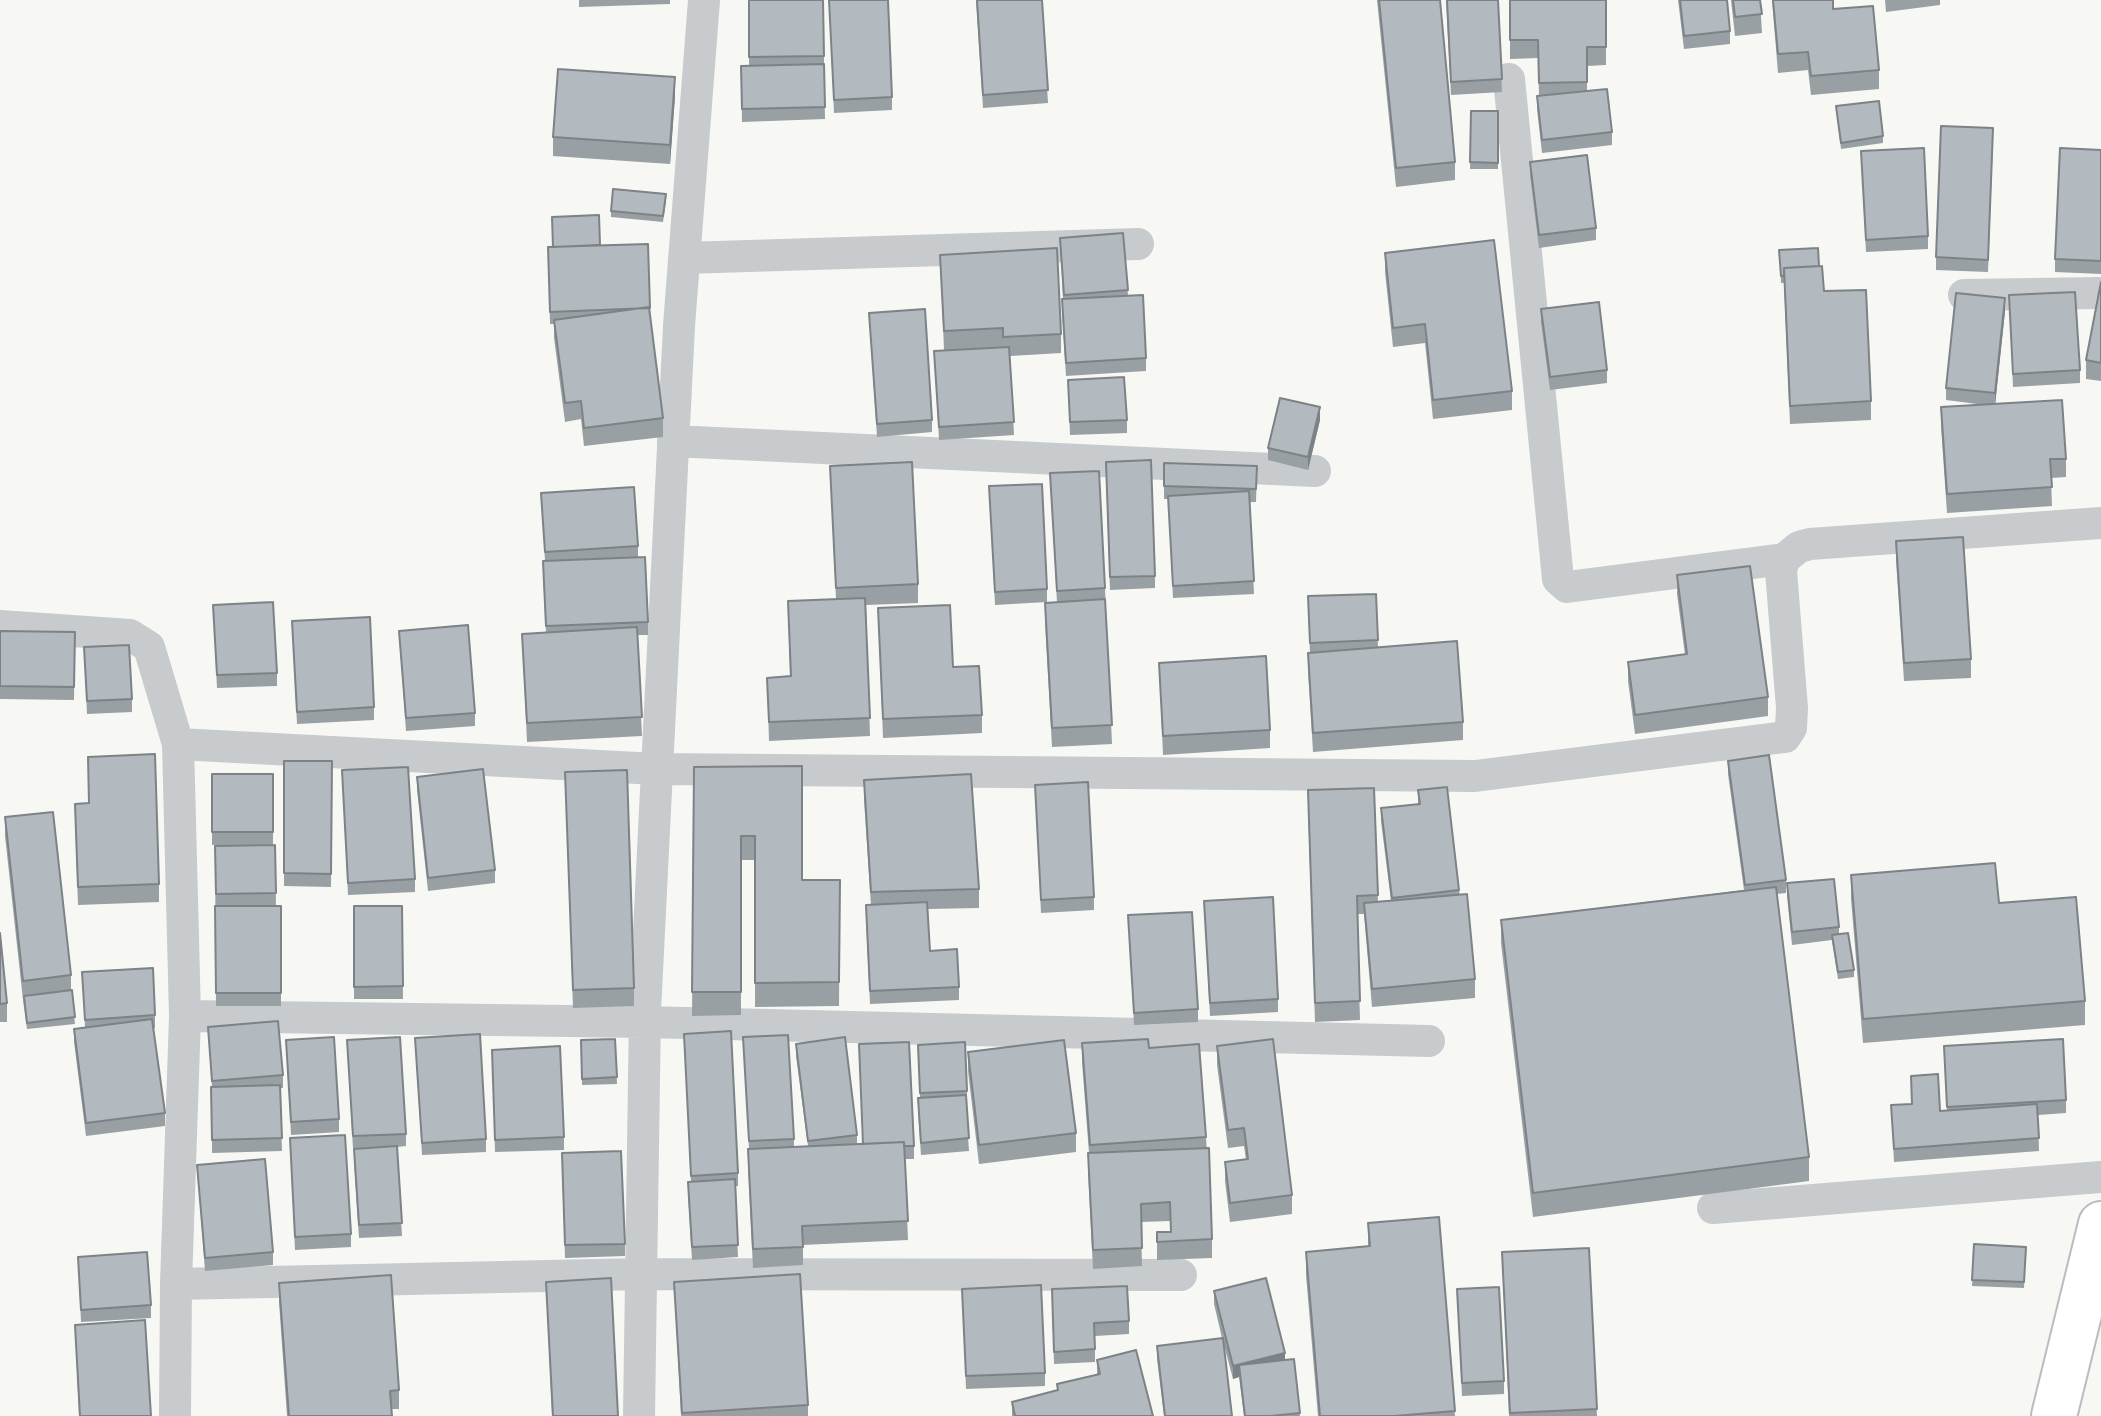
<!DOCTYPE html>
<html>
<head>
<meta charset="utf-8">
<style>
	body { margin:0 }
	canvas { display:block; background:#f7f7f4 }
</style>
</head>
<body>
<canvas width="2101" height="1416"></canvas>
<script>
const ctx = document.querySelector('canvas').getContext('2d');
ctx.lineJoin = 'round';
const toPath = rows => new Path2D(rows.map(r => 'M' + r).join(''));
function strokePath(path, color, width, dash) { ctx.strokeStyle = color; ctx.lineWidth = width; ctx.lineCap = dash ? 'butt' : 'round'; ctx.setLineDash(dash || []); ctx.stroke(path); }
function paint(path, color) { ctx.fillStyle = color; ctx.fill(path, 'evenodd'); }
const street = toPath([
	[1509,79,1558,579,1567,587,1784,559],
	[684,258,1138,244],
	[1964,295,2101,293],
	[673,441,1315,471],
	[0,626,130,635,149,647,178,744,185,1016,176,1284,175,1416],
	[178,744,657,769,1475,776,1785,737,1791,728,1792,708,1781,571,1784,559,1799,547,1810,544,2101,523],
	[185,1016,644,1022,1429,1041],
	[1713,1208,2101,1177],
	[176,1284,641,1274,1181,1275],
	[639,1416,645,1012,679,326,704,0]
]);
const highway = toPath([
	[2054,1416,2101,1224]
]);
const wall = toPath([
	[579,0,670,0,670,4,579,7],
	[749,0,823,0,825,119,742,122,741,66,749,66],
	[829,0,892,97,892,110,834,113],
	[976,0,1042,0,1048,103,983,108],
	[1377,0,1440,0,1455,162,1455,180,1396,187],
	[1446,0,1498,0,1502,92,1451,95],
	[1510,0,1606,0,1606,65,1587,66,1587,91,1612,132,1612,145,1542,153,1537,109,1537,96,1539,96,1538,58,1510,59],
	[1678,0,1727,0,1730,31,1730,44,1684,49],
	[1731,0,1760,0,1762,33,1735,36],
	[1772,0,1833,0,1833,9,1879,70,1879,89,1811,95,1808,70,1778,73],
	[1885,0,1940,0,1940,5,1886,12],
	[675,96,670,164,553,156,553,137],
	[1836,106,1883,136,1883,143,1841,149],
	[1471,111,1498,111,1498,169,1470,169],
	[1993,141,1988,272,1936,270,1936,257],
	[2101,150,2101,274,2055,272,2055,259],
	[1861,151,1928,236,1928,249,1866,252],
	[1530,162,1596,228,1596,240,1539,248,1530,175],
	[666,200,663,222,611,217,611,211],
	[1123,233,1128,295,1146,358,1146,371,1066,376,1062,312,1063,299,1060,238],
	[648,244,650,320,663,418,663,437,584,446,581,419,565,422,554,338,554,324,550,324,548,247],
	[1779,250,1819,266,1824,291,1871,401,1871,420,1790,424,1784,283,1781,283],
	[1385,253,1512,391,1512,410,1433,419,1425,343,1393,347,1385,272],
	[940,255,1061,334,1061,353,1010,356,1014,435,939,440,934,351,944,350],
	[2101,282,2101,381,2086,379,2086,360],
	[2009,295,2080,370,2080,383,2013,387],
	[1541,309,1607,370,1607,383,1550,390,1541,322],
	[2005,311,1995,404,2066,459,2066,477,2051,478,2052,506,1947,513,1941,426,1941,407,1985,405,1946,400,1946,388],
	[869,313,932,420,932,432,877,437],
	[1068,380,1127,420,1127,433,1070,435],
	[1320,420,1308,470,1268,460,1268,448],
	[1164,463,1257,466,1256,502,1250,502,1254,594,1173,598,1168,499,1164,499],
	[830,466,918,584,918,603,866,605,870,736,769,741,767,678,790,676,788,601,836,599],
	[1050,473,1105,588,1112,744,1052,747,1045,622,1045,603,1057,603],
	[1106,475,1155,576,1155,588,1110,590],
	[989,486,1047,589,1047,602,995,605],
	[541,493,638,546,638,557,648,622,648,635,637,635,642,736,527,742,522,634,546,633,543,574,545,561],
	[1896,541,1971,659,1971,678,1904,681,1896,560],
	[1677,575,1768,697,1768,716,1635,734,1628,681,1628,662,1685,655,1677,594],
	[1376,594,1378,647,1463,722,1463,740,1313,752,1308,671,1308,653,1310,653,1308,609],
	[213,605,277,673,277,686,217,688],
	[878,608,953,667,982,715,982,733,883,738],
	[292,621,374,707,374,720,297,724],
	[0,631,75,632,74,700,0,699],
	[399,631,475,713,475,726,406,731],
	[84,647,132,699,132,712,87,714],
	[1159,663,1270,730,1270,748,1163,755],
	[284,761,332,761,331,887,284,886],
	[1728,761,1786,880,1786,893,1777,894,1809,1157,1809,1181,1533,1217,1501,943,1501,920,1744,890,1728,774],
	[694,767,802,880,840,880,839,1006,755,1007,755,860,741,860,741,1015,692,1016],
	[342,770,415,879,415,892,348,895],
	[565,772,634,988,634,1006,573,1008],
	[212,774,273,774,273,845,275,845,276,906,281,906,281,1006,216,1006,215,846,240,845,212,845],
	[417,777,495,870,495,883,428,891,417,790],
	[864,780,979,889,979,908,928,909,930,951,959,987,959,1000,870,1004,866,918,871,905,864,799],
	[1035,785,1094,897,1094,910,1041,913],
	[1374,788,1378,902,1391,901,1381,821,1381,808,1418,804,1418,790,1459,890,1475,979,1475,998,1372,1007,1364,914,1357,914,1360,1020,1315,1022,1308,809],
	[5,817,71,975,71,990,75,1024,27,1029,23,1000,5,836],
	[75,822,159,884,159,902,78,905],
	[1851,875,1999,903,2085,1001,2085,1025,1863,1043,1851,899],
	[1787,883,1839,927,1839,934,1854,970,1854,977,1838,979,1832,940,1792,945,1787,896],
	[1204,901,1278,999,1278,1012,1210,1016],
	[354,906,402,906,403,999,354,999],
	[1128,915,1198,1009,1198,1022,1134,1025],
	[0,933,7,1003,7,1022,0,1022],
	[82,972,155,1015,155,1028,153,1028,165,1113,165,1126,86,1136,74,1042,74,1029,85,1027],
	[208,1027,283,1075,283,1088,280,1088,282,1151,212,1153,212,1087],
	[684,1034,738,1173,738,1186,735,1186,738,1257,692,1260,688,1195,688,1182,691,1182],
	[743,1037,794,1139,794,1147,808,1146,796,1056,796,1044,857,1135,857,1144,914,1146,914,1159,905,1159,908,1240,803,1245,803,1265,753,1268,748,1168,749,1149],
	[415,1038,486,1139,486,1152,422,1155],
	[615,1039,617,1084,582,1085,581,1040],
	[286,1040,339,1119,339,1132,291,1135],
	[347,1040,406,1134,406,1146,397,1147,402,1236,359,1238,354,1162,354,1149,358,1149,353,1149],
	[1082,1043,1149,1048,1206,1137,1212,1239,1212,1258,1157,1260,1157,1232,1171,1232,1170,1221,1141,1222,1142,1266,1093,1269,1088,1172,1089,1153,1082,1062],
	[918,1045,967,1091,967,1104,966,1104,969,1151,921,1155,918,1111,918,1098,920,1098],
	[1217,1046,1292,1195,1292,1214,1230,1222,1225,1181,1225,1162,1246,1160,1244,1146,1228,1148,1217,1065],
	[1944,1046,2066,1100,2066,1113,2038,1115,2039,1151,1894,1162,1891,1105,1912,1104,1911,1076,1940,1111,1947,1111],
	[492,1050,564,1137,564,1150,495,1152],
	[968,1052,1076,1133,1076,1152,979,1164,968,1071],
	[290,1138,351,1234,351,1247,295,1250],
	[197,1165,273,1252,273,1265,205,1271],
	[562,1166,625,1244,625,1256,565,1258],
	[1439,1217,1455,1416,1318,1416,1306,1275,1306,1252,1368,1246,1368,1223],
	[1974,1244,2026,1247,2024,1288,1972,1286],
	[1589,1248,1597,1416,1509,1416,1502,1252],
	[78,1257,151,1305,151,1318,81,1322],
	[546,1282,618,1416,552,1416],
	[674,1282,808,1405,808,1416,681,1416],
	[279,1283,399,1390,399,1409,391,1409,392,1416,287,1416,279,1302],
	[962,1289,1045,1373,1045,1386,966,1389],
	[1457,1289,1504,1381,1504,1394,1462,1396],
	[1214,1291,1285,1360,1294,1359,1300,1416,1244,1416,1239,1377,1233,1379,1224,1345,1232,1416,1164,1416,1157,1359,1157,1346,1222,1338,1214,1304],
	[1052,1302,1129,1321,1129,1334,1095,1336,1095,1362,1054,1364],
	[75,1325,151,1416,79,1416],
	[1097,1360,1153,1416,1012,1416,1012,1402,1057,1391,1057,1384,1097,1375]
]);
const shadedWall = toPath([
	[675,77,675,96,670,164,670,145],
	[2005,298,2005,311,1995,406,1995,393],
	[1320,407,1320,420,1308,470,1308,457],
	[1285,1353,1285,1366,1239,1365,1239,1377,1233,1379,1233,1366]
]);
const building = toPath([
	[749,0,823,0,824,56,749,57,749,0],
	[829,0,888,0,892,97,834,100,829,0],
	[977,0,1042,0,1048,90,983,95,977,0],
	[1379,0,1440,0,1455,162,1396,168,1379,0],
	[1447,0,1498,0,1502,79,1451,82,1447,0],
	[1510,0,1606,0,1606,47,1587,47,1587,82,1539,83,1538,40,1510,40,1510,0],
	[1680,0,1727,0,1730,31,1684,36,1680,0],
	[1733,0,1760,0,1762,14,1735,17,1733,0],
	[1773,0,1833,0,1833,9,1873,6,1879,70,1811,76,1808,52,1778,54,1773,0],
	[824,64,825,107,742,109,741,66,824,64],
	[558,69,675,77,670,145,553,137,558,69],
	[1607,89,1612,132,1542,140,1537,96,1607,89],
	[1879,101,1883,136,1841,143,1836,106,1879,101],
	[1471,111,1498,111,1498,163,1470,162,1471,111],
	[1941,126,1993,128,1988,260,1936,257,1941,126],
	[1924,148,1928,236,1866,240,1861,151,1924,148],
	[2060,148,2101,150,2101,261,2055,259,2060,148],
	[1587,155,1596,228,1539,235,1530,162,1587,155],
	[613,189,666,194,663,216,611,211,613,189],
	[599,215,600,245,553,247,552,217,599,215],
	[1123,233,1128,290,1064,295,1060,238,1123,233],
	[1494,240,1512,391,1433,400,1425,324,1393,328,1385,253,1494,240],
	[648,244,650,308,550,312,548,247,648,244],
	[1057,248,1061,334,1003,337,1003,328,944,331,940,255,1057,248],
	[1818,248,1819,266,1784,268,1784,276,1781,276,1779,250,1818,248],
	[1822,266,1824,291,1866,290,1871,401,1790,406,1784,268,1822,266],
	[2101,282,2101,363,2086,360,2101,282],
	[2075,292,2080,370,2013,374,2009,295,2075,292],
	[1956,293,2005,298,1995,393,1946,388,1956,293],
	[1143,295,1146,358,1066,363,1062,299,1143,295],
	[1599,302,1607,370,1550,377,1541,309,1599,302],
	[649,307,663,418,584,428,581,401,565,403,554,320,649,307],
	[925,309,932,420,877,424,869,313,925,309],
	[1009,347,1014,422,939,427,934,351,1009,347],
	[1124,377,1127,420,1070,422,1068,380,1124,377],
	[1280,398,1320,407,1308,457,1268,448,1280,398],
	[2062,400,2066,459,2050,459,2052,487,1947,494,1941,407,2062,400],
	[1151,460,1155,576,1110,577,1106,462,1151,460],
	[912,462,918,584,836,588,830,466,912,462],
	[1164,463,1257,466,1256,489,1164,486,1164,463],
	[1099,471,1105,588,1057,591,1050,473,1099,471],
	[1042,484,1047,589,995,592,989,486,1042,484],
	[634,487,638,546,545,552,541,493,634,487],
	[1249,491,1254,581,1173,586,1168,496,1249,491],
	[1963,537,1971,659,1904,663,1896,541,1963,537],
	[645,557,648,622,546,626,543,561,645,557],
	[1750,566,1768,697,1635,715,1628,662,1687,654,1677,575,1750,566],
	[1376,594,1378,640,1310,643,1308,596,1376,594],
	[865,598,870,718,769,722,767,678,791,676,788,601,865,598],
	[1105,599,1112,725,1052,728,1045,603,1105,599],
	[273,602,277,673,217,675,213,605,273,602],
	[950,605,953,667,979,666,982,715,883,719,878,608,950,605],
	[370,617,374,707,297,712,292,621,370,617],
	[468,625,475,713,406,718,399,631,468,625],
	[637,627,642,717,527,723,522,634,637,627],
	[0,631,75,632,74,687,0,686,0,631],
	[1457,641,1463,722,1313,733,1308,653,1457,641],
	[129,645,132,699,87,701,84,647,129,645],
	[1266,656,1270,730,1163,736,1159,663,1266,656],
	[155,754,159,884,78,887,75,804,89,803,88,757,155,754],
	[1769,755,1786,880,1745,885,1728,761,1769,755],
	[284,761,332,761,331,874,284,873,284,761],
	[802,766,802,880,840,880,839,982,755,983,755,836,741,836,741,992,692,992,694,767,802,766],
	[408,767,415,879,348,883,342,770,408,767],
	[483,769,495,870,428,878,417,777,483,769],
	[627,770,634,988,573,990,565,772,627,770],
	[212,774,273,774,273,832,212,832,212,774],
	[971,774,979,889,871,892,864,780,971,774],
	[1088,782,1094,897,1041,900,1035,785,1088,782],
	[1447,787,1459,890,1392,898,1381,808,1420,804,1418,790,1447,787],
	[1374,788,1378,895,1357,896,1360,1001,1315,1003,1308,790,1374,788],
	[53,812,71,975,23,981,5,817,53,812],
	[275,845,276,893,216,894,215,846,275,845],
	[1995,863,1999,903,2076,897,2085,1001,1863,1019,1851,875,1995,863],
	[1834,879,1839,927,1792,932,1787,883,1834,879],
	[1776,887,1809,1157,1533,1193,1501,920,1776,887],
	[1467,894,1475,979,1372,989,1364,903,1467,894],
	[1273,897,1278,999,1210,1003,1204,901,1273,897],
	[927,902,930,951,957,949,959,987,870,991,866,905,927,902],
	[215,906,281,906,281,993,216,993,215,906],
	[354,906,402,906,403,986,354,987,354,906],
	[1192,912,1198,1009,1134,1013,1128,915,1192,912],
	[0,933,7,1003,0,1004,0,933],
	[1848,933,1854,970,1838,972,1832,935,1848,933],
	[153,968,155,1015,85,1020,82,972,153,968],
	[72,990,75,1017,27,1023,24,996,72,990],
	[152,1019,165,1113,86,1123,74,1029,152,1019],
	[278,1021,283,1075,212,1081,208,1027,278,1021],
	[731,1031,738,1173,691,1176,684,1034,731,1031],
	[480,1034,486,1139,422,1143,415,1038,480,1034],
	[788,1035,794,1139,749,1141,743,1037,788,1035],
	[334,1037,339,1119,291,1122,286,1040,334,1037],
	[400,1037,406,1134,353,1136,347,1040,400,1037],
	[845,1037,857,1135,808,1141,796,1044,845,1037],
	[615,1039,617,1077,582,1079,581,1040,615,1039],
	[1148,1039,1149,1048,1199,1044,1206,1137,1090,1145,1082,1043,1148,1039],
	[1273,1039,1292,1195,1230,1203,1225,1162,1248,1159,1244,1128,1228,1130,1217,1046,1273,1039],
	[2063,1039,2066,1100,1947,1107,1944,1046,2063,1039],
	[1064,1040,1076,1133,979,1145,968,1052,1064,1040],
	[909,1042,914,1146,904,1146,904,1142,863,1144,859,1044,909,1042],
	[965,1042,967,1091,920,1093,918,1045,965,1042],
	[560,1046,564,1137,495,1140,492,1050,560,1046],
	[1938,1074,1940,1111,2037,1104,2039,1138,1894,1149,1891,1105,1912,1104,1911,1076,1938,1074],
	[280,1085,282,1138,212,1140,211,1087,280,1085],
	[966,1095,969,1138,921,1143,918,1098,966,1095],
	[345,1135,351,1234,295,1237,290,1138,345,1135],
	[904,1142,908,1221,802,1226,803,1247,753,1249,748,1149,904,1142],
	[397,1146,402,1223,359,1225,354,1149,397,1146],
	[1209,1148,1212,1239,1157,1242,1157,1232,1171,1232,1170,1202,1141,1204,1142,1248,1093,1250,1088,1153,1209,1148],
	[621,1151,625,1244,565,1245,562,1153,621,1151],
	[265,1159,273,1252,205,1258,197,1165,265,1159],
	[735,1179,738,1245,692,1247,688,1182,735,1179],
	[1439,1217,1455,1411,1394,1416,1320,1416,1306,1252,1370,1246,1368,1223,1439,1217],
	[1974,1244,2026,1247,2024,1282,1972,1280,1974,1244],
	[1589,1248,1597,1409,1510,1413,1502,1252,1589,1248],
	[147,1252,151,1305,81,1310,78,1257,147,1252],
	[800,1274,808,1405,682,1413,674,1282,800,1274],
	[391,1275,399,1390,390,1391,392,1416,289,1416,279,1283,391,1275],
	[611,1278,618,1416,553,1416,546,1282,611,1278],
	[1266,1278,1285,1353,1233,1366,1214,1291,1266,1278],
	[1041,1285,1045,1373,966,1376,962,1289,1041,1285],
	[1127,1286,1129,1321,1094,1323,1095,1349,1054,1352,1052,1289,1127,1286],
	[1499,1287,1504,1381,1462,1383,1457,1289,1499,1287],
	[145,1320,151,1416,80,1416,75,1325,145,1320],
	[1223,1338,1232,1416,1165,1416,1157,1346,1223,1338],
	[1136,1350,1153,1416,1015,1416,1012,1402,1058,1390,1057,1384,1100,1374,1097,1360,1136,1350],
	[1294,1359,1300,1413,1270,1416,1245,1416,1239,1365,1294,1359]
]);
strokePath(highway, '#b9bdc0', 48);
strokePath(street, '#c7cbce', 32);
strokePath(highway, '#fff', 44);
paint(wall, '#99a0a4');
paint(shadedWall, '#7d8286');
paint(building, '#b2babf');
strokePath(building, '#7d8286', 2);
</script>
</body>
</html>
